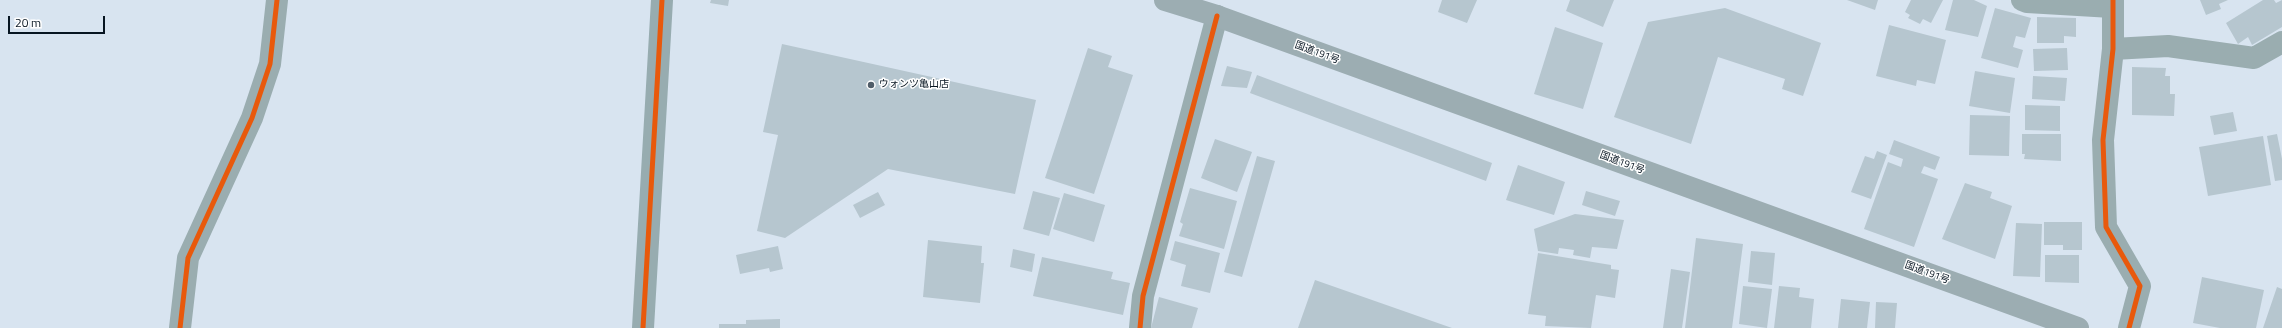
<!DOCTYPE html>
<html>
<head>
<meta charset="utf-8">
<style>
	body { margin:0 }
	#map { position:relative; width:2282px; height:328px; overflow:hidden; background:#d8e4f0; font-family:"Titillium Web",sans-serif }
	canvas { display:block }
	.scale { position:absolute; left:8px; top:16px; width:97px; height:18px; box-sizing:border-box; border:2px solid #071521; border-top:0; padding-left:5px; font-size:12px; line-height:14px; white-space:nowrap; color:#071521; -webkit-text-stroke:3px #fff; paint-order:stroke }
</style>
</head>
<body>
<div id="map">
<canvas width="2282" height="328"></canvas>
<div class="scale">20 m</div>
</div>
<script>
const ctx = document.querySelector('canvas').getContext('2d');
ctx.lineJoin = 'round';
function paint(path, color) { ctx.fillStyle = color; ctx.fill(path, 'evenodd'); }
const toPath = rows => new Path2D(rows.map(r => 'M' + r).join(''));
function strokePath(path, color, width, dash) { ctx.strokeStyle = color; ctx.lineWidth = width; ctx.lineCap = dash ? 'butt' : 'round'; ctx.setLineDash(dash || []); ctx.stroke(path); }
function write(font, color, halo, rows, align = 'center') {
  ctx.font = font + ' "Titillium Web","Noto Sans JP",sans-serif'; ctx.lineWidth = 3; ctx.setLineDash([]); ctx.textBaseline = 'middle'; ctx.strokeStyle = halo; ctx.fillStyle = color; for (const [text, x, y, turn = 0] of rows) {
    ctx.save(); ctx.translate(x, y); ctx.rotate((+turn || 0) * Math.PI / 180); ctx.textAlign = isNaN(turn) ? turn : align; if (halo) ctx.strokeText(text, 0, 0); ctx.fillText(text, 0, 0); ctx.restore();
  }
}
const building = toPath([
	[711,0,729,0,728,6,710,3],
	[1442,0,1477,0,1467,23,1438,12],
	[1570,0,1614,0,1603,27,1566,11],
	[1847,0,1878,0,1875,10],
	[1911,0,1943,0,1931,23,1923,19,1920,24,1908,18,1910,15,1905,12],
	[1953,0,1974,0,1987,6,1978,37,1945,30],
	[2200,0,2228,0,2219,4,2221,9,2206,15],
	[2263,0,2274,0,2276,3,2282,0,2282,27,2252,45,2248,37,2238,44,2226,23],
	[1725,8,1821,43,1803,96,1782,89,1785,79,1718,57,1691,144,1614,117,1648,22],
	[1995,8,2031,18,2025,38,2016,36,2013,47,2023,50,2018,68,1981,58],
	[2037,17,2076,18,2076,37,2064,36,2064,43,2037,43],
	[1889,25,1946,40,1935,84,1917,80,1916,86,1876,76],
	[1555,27,1603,43,1583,109,1534,94],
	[782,44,1036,100,1015,194,888,169,785,238,757,231,778,135,763,132],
	[1088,48,1112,56,1108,67,1133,75,1094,194,1045,178],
	[2067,48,2068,70,2034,71,2033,49],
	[1227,66,1252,72,1247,88,1221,86],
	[2132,67,2166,68,2165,76,2170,76,2170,94,2175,94,2174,116,2132,115],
	[1975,71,2015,78,2010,113,1969,106],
	[1257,75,1492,163,1486,181,1250,93],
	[2033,76,2067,78,2065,101,2032,99],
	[2025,105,2060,106,2060,131,2025,130],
	[2233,112,2237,131,2214,135,2210,116],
	[1970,115,2010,116,2009,156,1969,155],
	[2022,134,2061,134,2061,161,2024,159,2025,154,2022,154],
	[2277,134,2282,159,2282,180,2275,181,2267,136],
	[2263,136,2271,185,2208,196,2199,147],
	[1215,139,1252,152,1237,192,1201,178],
	[1894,140,1940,157,1935,170,1924,166,1921,173,1938,179,1914,247,1864,229,1888,162,1901,167,1903,159,1889,154],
	[1877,151,1887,155,1871,199,1851,192,1865,156,1874,159],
	[1257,156,1275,161,1242,277,1224,272],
	[1518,165,1565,182,1554,215,1506,200],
	[1965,183,1992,192,1990,198,2012,206,1995,259,1942,239],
	[1190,188,1237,201,1224,249,1179,236,1183,224,1180,222],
	[1033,191,1060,198,1049,236,1023,229],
	[1586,191,1620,201,1615,216,1582,205],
	[878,192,885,205,860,218,853,205],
	[1064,193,1105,205,1094,242,1053,229],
	[1575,214,1624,220,1617,249,1592,247,1590,258,1573,255,1574,250,1559,248,1558,254,1538,251,1534,229],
	[2044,222,2082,222,2082,250,2063,250,2063,245,2044,245],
	[2016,223,2042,224,2040,277,2013,276],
	[1696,238,1743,244,1732,328,1685,328],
	[928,240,982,246,981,263,984,263,980,303,923,297],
	[1175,241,1220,253,1210,293,1181,286,1186,265,1170,260],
	[778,246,783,269,770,272,769,268,740,274,736,255],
	[1013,249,1035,254,1032,272,1010,267],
	[1751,251,1775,253,1772,285,1748,282],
	[1538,253,1611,265,1611,269,1619,270,1615,298,1596,295,1591,328,1545,326,1546,316,1528,314],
	[2045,255,2079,255,2079,283,2045,282],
	[1042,257,1113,272,1111,279,1130,283,1123,315,1033,296],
	[1671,269,1690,272,1682,328,1663,328],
	[2202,277,2264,290,2256,328,2220,328,2193,323],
	[1315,280,1452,328,1298,328],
	[1743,286,1772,289,1767,328,1739,324],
	[1779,286,1800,288,1799,297,1814,299,1811,328,1774,328],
	[2277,287,2282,289,2282,328,2263,328],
	[1159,297,1198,308,1192,328,1151,328],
	[1841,299,1870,302,1867,328,1838,328],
	[1876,302,1897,303,1895,328,1875,328],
	[780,319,780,328,719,328,719,324,746,324,746,320]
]);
const street = toPath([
	[2022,0,2027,2,2112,7],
	[2113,0,2113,49,2103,140,2106,227,2140,286,2129,328],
	[2113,49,2168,46,2254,58,2282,42],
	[180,328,188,258,252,118,270,64,277,0],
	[1140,328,1143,296,1217,16]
]);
const secondary = toPath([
	[643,328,662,0]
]);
const highway = toPath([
	[1165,0,1217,16,2078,328]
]);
const cycleway = toPath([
	[2113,0,2113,49,2103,140,2106,227,2140,286,2129,328],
	[180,328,188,258,252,118,270,64,277,0],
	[643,328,662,0],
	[1140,328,1143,296,1217,16]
]);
const markers = [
	[871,85,4,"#505d69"]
];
const streetNames = [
	["国道191号",1317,53,20],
	["国道191号",1622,163,20],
	["国道191号",1927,273,20]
];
const poiNames = [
	["ウォンツ亀山店",879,85]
];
paint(building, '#b6c6cf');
strokePath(street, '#9aadb0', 22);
strokePath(secondary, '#97acb0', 22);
strokePath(highway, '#9cadb2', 22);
strokePath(cycleway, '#e8590c', 5);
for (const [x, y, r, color] of markers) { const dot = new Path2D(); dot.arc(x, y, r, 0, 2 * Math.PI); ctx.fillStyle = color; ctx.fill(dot); strokePath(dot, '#fff', 1.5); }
write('10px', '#071521', '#fff', streetNames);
write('10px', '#071521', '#fff', poiNames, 'left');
</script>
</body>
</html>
